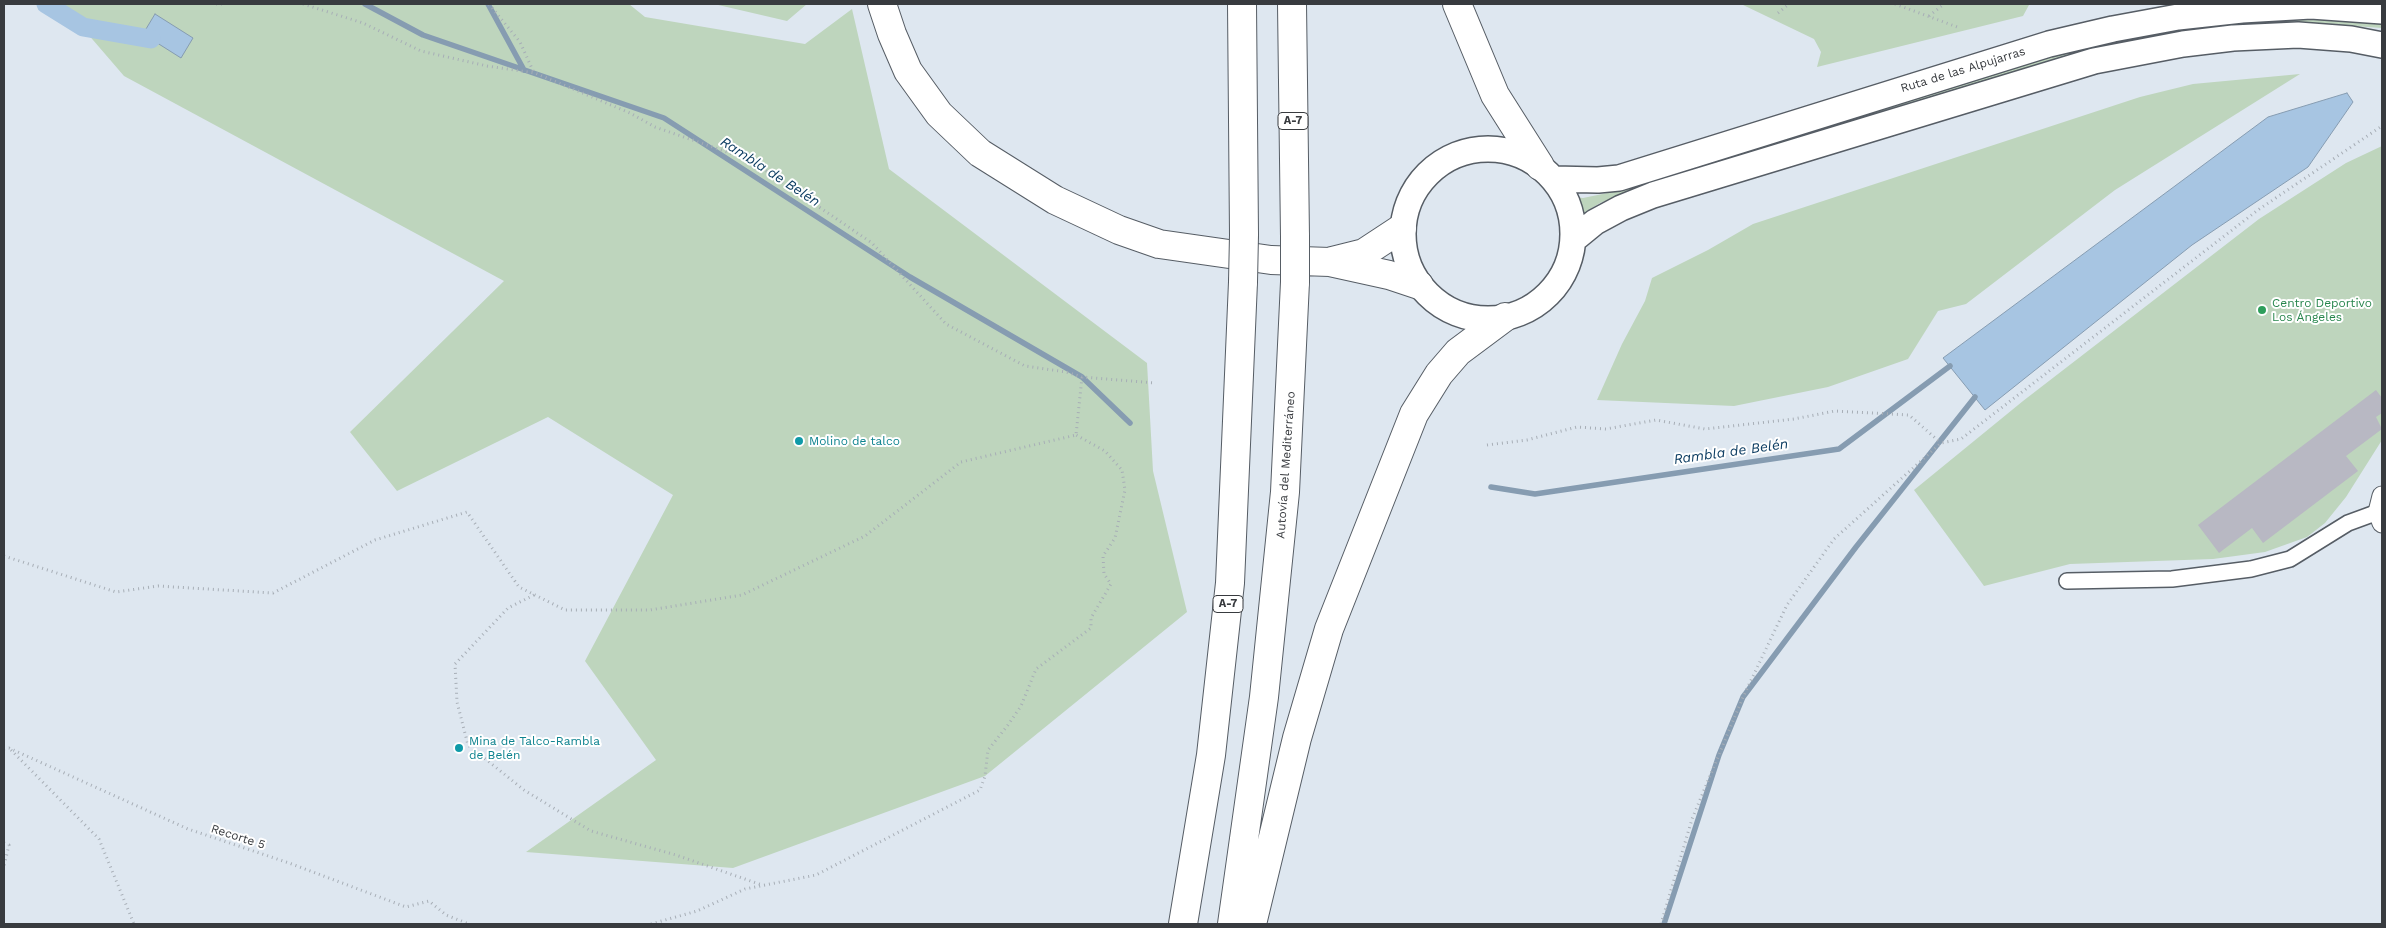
<!DOCTYPE html>
<html>
<head>
<meta charset="utf-8">
<style>
	body { margin:0 }
	#map { position:relative; width:2386px; height:928px; overflow:hidden; background:#dee7f0; font-family:"Work Sans",sans-serif }
	canvas { display:block }
	.frame { position:absolute; inset:0; border:5px solid #383b3f; pointer-events:none }
</style>
</head>
<body>
<div id="map">
<canvas width="2386" height="928"></canvas>
<div class="frame"></div>
</div>
<script>
const ctx = document.querySelector('canvas').getContext('2d');
ctx.lineJoin = 'round';
function paint(path, color) { ctx.fillStyle = color; ctx.fill(path, 'evenodd'); }
const toPath = rows => new Path2D(rows.map(r => 'M' + r).join(''));
function strokePath(path, color, width, dash) { ctx.strokeStyle = color; ctx.lineWidth = width; ctx.lineCap = dash ? 'butt' : 'round'; ctx.setLineDash(dash || []); ctx.stroke(path); }
function write(font, color, halo, rows, align = 'center') {
  ctx.font = font + ' "Work Sans",sans-serif'; ctx.lineWidth = 4; ctx.setLineDash([]); ctx.textBaseline = 'middle'; ctx.strokeStyle = halo; ctx.fillStyle = color; for (const [text, x, y, turn = 0] of rows) {
    ctx.save(); ctx.translate(x, y); ctx.rotate((+turn || 0) * Math.PI / 180); ctx.textAlign = isNaN(turn) ? turn : align; if (halo) ctx.strokeText(text, 0, 0); ctx.fillText(text, 0, 0); ctx.restore();
  }
}
const green = toPath([
	[62,4,629,4,645,17,805,44,852,9,889,169,1147,363,1153,471,1187,612,985,776,733,868,526,852,656,760,585,661,673,495,548,417,397,491,350,432,504,281,124,76],
	[714,4,807,4,787,21],
	[1741,4,2026,4,2029,5,2023,16,1817,67,1821,52,1814,39],
	[2298,17,2382,24,2382,28,2326,24,2267,24,2197,29,2084,50,1640,188,1600,203,1582,214,1575,197,1583,198,1622,190,2028,59,2154,29],
	[2300,74,2115,190,1966,304,1938,311,1908,359,1828,387,1734,406,1597,400,1622,344,1645,301,1652,278,1708,250,1753,224,2140,97,2193,84],
	[2382,146,2382,440,2346,497,2325,523,2307,537,2265,552,2213,559,2070,564,1984,586,1914,490,2023,401,2259,219,2346,163]
]);
const water = toPath([
	[155,14,193,38,181,58,143,34,155,14],
	[2347,93,2353,102,2308,167,2192,245,1985,410,1943,358,2268,117,2347,93]
]);
const stream = toPath([
	[365,4,423,35,664,118,910,277,1082,377,1130,423],
	[488,4,524,70],
	[1491,487,1535,494,1839,449,1950,366],
	[1664,924,1719,755,1743,697,1856,547,1975,397]
]);
const canal = toPath([
	[46,4,83,27,151,39]
]);
const building = toPath([
	[2376,390,2382,398,2382,413,2376,417,2382,429,2346,456,2358,471,2263,543,2252,528,2219,553,2198,525]
]);
const path = toPath([
	[216,4,222,4],
	[303,4,363,23,421,51,487,66,535,73,630,113,655,127,750,160,872,243,946,324,1025,366,1066,372,1082,377,1155,383],
	[489,4,520,42,534,73],
	[1895,4,1960,28],
	[1778,13,1789,4],
	[1929,16,1944,4],
	[1487,445,1527,440,1577,427,1606,429,1656,420,1705,429,1794,419,1835,411,1909,415,1941,443],
	[4,556,116,592,158,586,273,593,375,540,467,512,519,587,565,610,650,610,742,595,865,536,961,462,1076,435,1082,377],
	[534,595,508,608,455,664,457,702,468,745,524,790,591,831,676,855,762,885],
	[4,749,9,748,188,829,289,863,406,907,429,901,446,915,469,924],
	[11,750,99,839,134,924],
	[4,843,9,845,4,866],
	[651,924,697,911,745,889,816,875,980,790,985,776,988,750,1008,725,1021,706,1036,669,1091,628,1091,618,1111,584,1104,574,1103,556,1115,538,1125,490,1122,470,1105,451,1076,435],
	[1661,924,1692,819,1743,697,1787,605,1834,539,1941,443,1961,439,2258,210,2382,126]
]);
const minor = toPath([
	[2067,581,2172,579,2251,569,2290,559,2348,523,2378,512]
]);
const tertiary = toPath([
	[2382,496,2378,512,2382,523]
]);
const primary = toPath([
	'1403 234a85 85 0 1 1 170 0a85 85 0 1 1-170 0Z',
	[1554,179,1598,180,1619,178,2049,44,2113,29,2178,17,2242,10,2311,6,2382,11],
	[1573,240,1595,222,1621,208,1653,195,2094,61,2183,44,2233,38,2298,35,2351,39,2382,45]
]);
const motorway = toPath([
	[882,4,892,34,908,71,939,114,980,153,1055,200,1119,230,1159,244,1271,260,1330,262,1389,275,1419,285],
	[1242,4,1244,235],
	[1292,4,1295,237],
	[1457,4,1495,95,1540,166],
	[1332,261,1364,253,1402,228],
	[1183,924,1211,755,1230,583,1243,282],
	[1232,924,1264,697,1285,492,1295,282],
	[1252,924,1297,738,1329,629,1414,414,1439,374,1458,352,1505,317]
]);
const motorwayBridge = toPath([
	[1295,237,1295,282],
	[1243,282,1244,235]
]);
const markers = [
	[2262,310,5,"#2e9e5b"],
	[799,441,5,"#0f9aa8"],
	[459,748,5,"#0f9aa8"]
];
const shields = [
	[1293,121,30],
	[1228,604,30]
];
const shieldNames = [
	["A-7",1293,121],
	["A-7",1228,604]
];
const streetNames = [
	["Ruta de las Alpujarras",1963,70,-17],
	["Autovía del Mediterráneo",1286,465,-86],
	["Recorte 5",238,837,18]
];
const leisureNames = [
	["Centro Deportivo",2272,303],
	["Los Ángeles",2272,317]
];
const cultureNames = [
	["Molino de talco",809,441],
	["Mina de Talco-Rambla",469,741],
	["de Belén",469,755]
];
const waterNames = [
	["Rambla de Belén",770,172,33],
	["Rambla de Belén",1731,452,-8]
];
paint(green, '#bed5bd');
paint(water, '#a7c5e2');
strokePath(water, '#869cb1', 1);
strokePath(stream, '#869cb1', 5.5);
strokePath(canal, '#a7c5e2', 19);
paint(building, '#b8b8c3');
strokePath(minor, '#565d65', 18);
strokePath(tertiary, '#565d65', 21);
strokePath(primary, '#565d65', 28);
strokePath(motorway, '#565d65', 30);
strokePath(path, '#a7aeb6', 3, [1, 4]);
strokePath(minor, '#fff', 15);
strokePath(tertiary, '#fff', 19);
strokePath(primary, '#fff', 25);
strokePath(motorway, '#fff', 28);
strokePath(motorwayBridge, '#565d65', 30, []);
strokePath(motorwayBridge, '#fff', 28);
for (const [x, y, r, color] of markers) { const dot = new Path2D(); dot.arc(x, y, r, 0, 2 * Math.PI); ctx.fillStyle = color; ctx.fill(dot); strokePath(dot, '#fff', 2); }
for (const [x, y, w] of shields) { const box = new Path2D(); box.roundRect(x - w / 2, y - 8.5, w, 17, 4); ctx.fillStyle = '#fff'; ctx.fill(box); strokePath(box, '#383b3f', 1); }
write('bold 11px', '#383b3f', null, shieldNames);
write('12px', '#383b3f', '#fff', streetNames);
write('12px', '#27864d', '#fff', leisureNames, 'left');
write('12px', '#0d838f', '#fff', cultureNames, 'left');
write('italic 14px', '#0d3d62', '#fff', waterNames);
</script>
</body>
</html>
